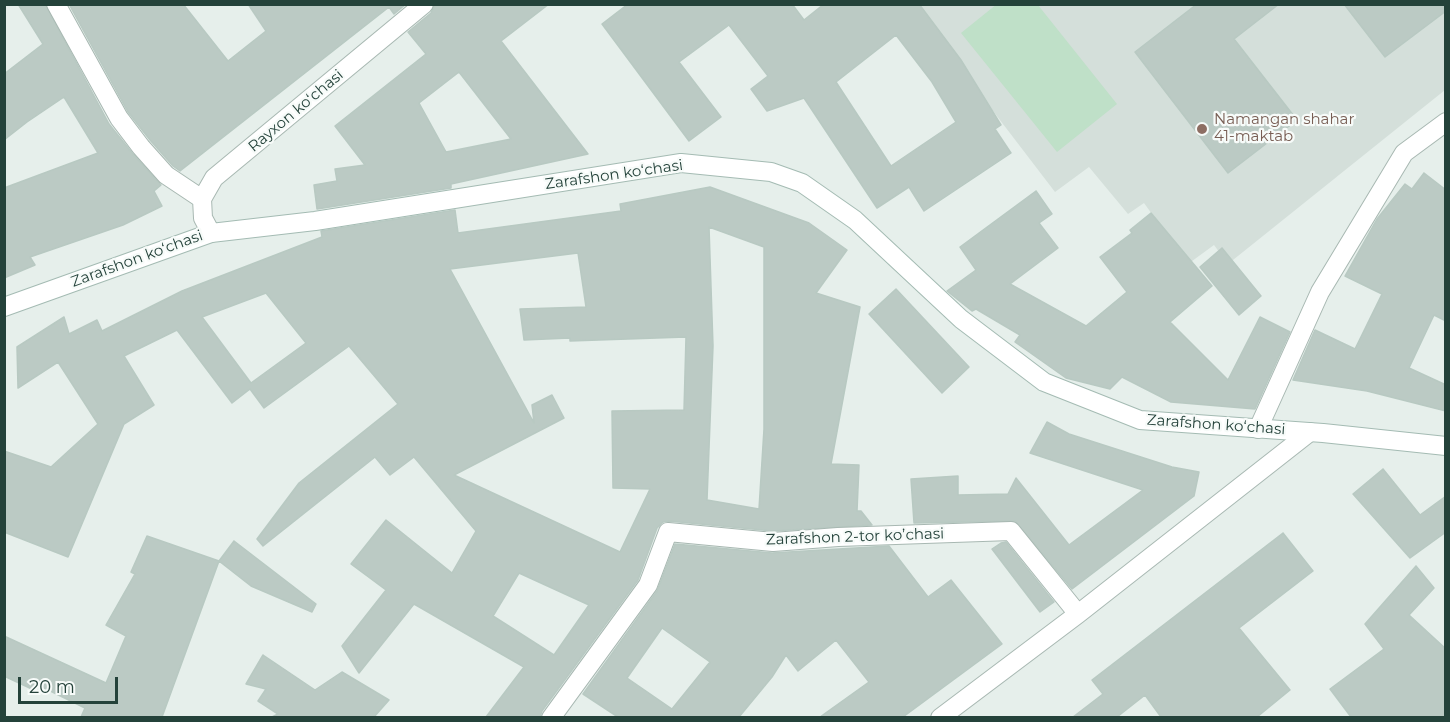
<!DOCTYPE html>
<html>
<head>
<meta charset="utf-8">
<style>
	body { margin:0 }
	#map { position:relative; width:1450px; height:722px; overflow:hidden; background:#e6efeb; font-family:Montserrat,sans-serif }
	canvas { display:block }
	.frame { position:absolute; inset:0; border:6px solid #24423a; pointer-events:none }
	.scale { position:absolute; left:18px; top:677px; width:100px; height:27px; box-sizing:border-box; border:3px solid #24423a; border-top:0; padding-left:8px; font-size:18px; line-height:21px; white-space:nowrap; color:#24423a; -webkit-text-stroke:4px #f7fbf9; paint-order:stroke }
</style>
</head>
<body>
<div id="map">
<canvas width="1450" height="722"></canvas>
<div class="frame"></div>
<div class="scale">20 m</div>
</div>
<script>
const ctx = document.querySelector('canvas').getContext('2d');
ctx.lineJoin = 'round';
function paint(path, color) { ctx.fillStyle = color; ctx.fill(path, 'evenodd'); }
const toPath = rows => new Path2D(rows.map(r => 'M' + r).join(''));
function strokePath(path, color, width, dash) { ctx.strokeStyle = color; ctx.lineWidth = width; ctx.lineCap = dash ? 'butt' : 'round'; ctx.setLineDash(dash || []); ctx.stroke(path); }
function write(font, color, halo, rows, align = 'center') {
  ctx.font = font + ' Montserrat,sans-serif'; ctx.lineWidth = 4.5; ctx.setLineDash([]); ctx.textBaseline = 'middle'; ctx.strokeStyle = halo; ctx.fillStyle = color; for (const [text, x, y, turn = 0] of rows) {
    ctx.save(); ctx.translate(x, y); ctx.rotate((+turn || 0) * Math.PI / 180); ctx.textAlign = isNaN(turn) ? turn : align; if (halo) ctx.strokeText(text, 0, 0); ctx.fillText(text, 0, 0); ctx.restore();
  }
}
const built = toPath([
	[912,5,1445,5,1445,90,1228,264,1214,245,1188,264,1144,203,1128,214,1089,167,1055,192]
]);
const green = toPath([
	[997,4,1038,5,1117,104,1057,152,961,33]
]);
const building = toPath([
	[18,4,45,4,109,124,133,154,161,185,154,191,162,206,123,225,30,257,35,265,4,278,4,188,98,153,64,97,27,122,4,140,4,74,43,44,18,4],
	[69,4,183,4,228,61,266,31,248,4,406,4,394,14,389,7,180,171,173,166,150,140,128,112,69,4],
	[435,4,549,4,501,41,588,154,451,184,451,188,317,209,314,185,337,181,335,169,365,165,335,126,426,54,408,32,431,13,435,4],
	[459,72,511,139,446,152,419,103,459,72],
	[628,4,792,4,804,20,824,4,919,4,961,60,1001,125,995,129,1011,153,924,211,909,187,877,208,804,98,767,111,751,89,768,76,729,25,679,62,721,117,689,141,602,24,628,4],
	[896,35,932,82,956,122,891,166,836,82,896,35],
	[1197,4,1279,4,1234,39,1297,120,1228,173,1135,52,1197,4],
	[1344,4,1446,4,1446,11,1385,57,1344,4],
	[1424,173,1446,190,1446,321,1434,315,1409,368,1446,385,1446,411,1367,391,1293,380,1315,330,1355,349,1382,294,1345,276,1377,219,1405,184,1412,189,1424,173],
	[710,187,809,223,847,250,816,293,860,307,831,464,859,465,857,511,861,511,872,525,773,531,669,521,663,522,657,528,638,580,542,711,540,717,486,717,524,667,414,604,359,673,342,646,386,590,351,564,386,520,452,573,476,531,414,457,390,475,375,457,263,546,257,539,299,483,398,404,349,346,264,408,250,389,232,403,177,330,124,356,154,405,124,424,68,557,4,532,4,451,51,467,98,424,58,362,18,388,17,347,64,317,69,334,97,320,102,331,182,291,322,237,321,231,455,210,458,233,621,211,620,204,710,187],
	[709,227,764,247,764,429,759,509,707,500,713,346,709,227],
	[578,253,586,307,520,309,524,340,570,338,570,341,686,337,684,410,612,411,613,488,650,489,620,552,454,475,564,418,552,395,532,405,534,423,450,269,578,253],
	[266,293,306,343,251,383,202,317,266,293],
	[519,573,589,605,554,655,493,616,519,573],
	[1036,191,1052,214,1039,223,1058,248,1010,284,1086,326,1127,292,1100,257,1132,233,1130,230,1151,213,1212,286,1170,322,1228,380,1260,317,1290,332,1255,409,1171,402,1122,377,1110,389,1066,378,1015,342,1020,335,976,309,972,311,947,291,976,270,960,247,1036,191],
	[1222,248,1261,296,1239,315,1200,267,1222,248],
	[896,289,969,367,942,393,869,314,896,289],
	[1047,422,1069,434,1172,467,1199,472,1194,496,1072,589,1015,521,914,523,911,479,958,476,958,495,1008,494,1016,478,1069,545,1143,490,1030,453,1047,422],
	[1383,469,1420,515,1446,496,1446,532,1410,558,1353,494,1383,469],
	[1283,533,1313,571,1239,628,1290,690,1257,717,1161,717,1145,695,1117,717,1073,717,1103,694,1092,680,1283,533],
	[147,536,219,561,162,717,81,717,85,708,36,684,34,690,4,676,4,636,106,683,126,636,106,625,135,574,131,572,147,536],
	[234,541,316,604,312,612,251,586,219,561,234,541],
	[1006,542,1054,602,1040,612,992,549,1001,543,1006,542],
	[675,544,772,553,889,546,928,597,951,580,1002,644,903,717,820,717,869,682,836,640,798,671,786,655,772,677,739,717,618,717,583,694,657,591,675,544],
	[662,628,710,662,672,709,627,678,662,628],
	[1416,566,1434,588,1409,615,1446,649,1446,717,1351,717,1330,689,1384,649,1365,624,1416,566],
	[263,655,315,690,342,672,389,700,374,717,272,717,278,714,258,701,266,689,246,684,263,655]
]);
const street = toPath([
	[56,4,119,118,141,147,166,175,202,199],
	[211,233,203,218,202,199,214,178,424,4],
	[1258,429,1320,292,1404,153,1446,122],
	[551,718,648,585,668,532,773,542,838,537,1011,531,1078,614],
	[940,718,1078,614,1310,432]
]);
const secondary = toPath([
	[4,307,211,233,315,221,681,163,771,172,802,183,855,220,961,319,1044,382,1140,420,1323,433,1446,446]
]);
const markers = [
	[1202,129,6,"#8d6e63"]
];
const streetNames = [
	["Rayxon koʻchasi",296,111,-40],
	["Zarafshon koʻchasi",614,175,-8],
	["Zarafshon koʻchasi",137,259,-20],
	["Zarafshon koʻchasi",1216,425,4],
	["Zarafshon 2-tor koʼchasi",855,537,-2]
];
const educationNames = [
	["Namangan shahar",1214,120],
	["41-maktab",1214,137]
];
paint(built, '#d4dfda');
paint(green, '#bfe0c8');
paint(building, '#bbcac4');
strokePath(building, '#b8c9c2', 1.5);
strokePath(street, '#a8b8b2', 20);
strokePath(secondary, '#a4bbb3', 20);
strokePath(street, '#fff', 18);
strokePath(secondary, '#fff', 18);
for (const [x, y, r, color] of markers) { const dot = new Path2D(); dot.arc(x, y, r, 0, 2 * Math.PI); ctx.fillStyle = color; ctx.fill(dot); strokePath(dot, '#f7fbf9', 2); }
write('15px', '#24423a', '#f7fbf9', streetNames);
write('15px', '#785e54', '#f7fbf9', educationNames, 'left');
</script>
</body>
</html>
